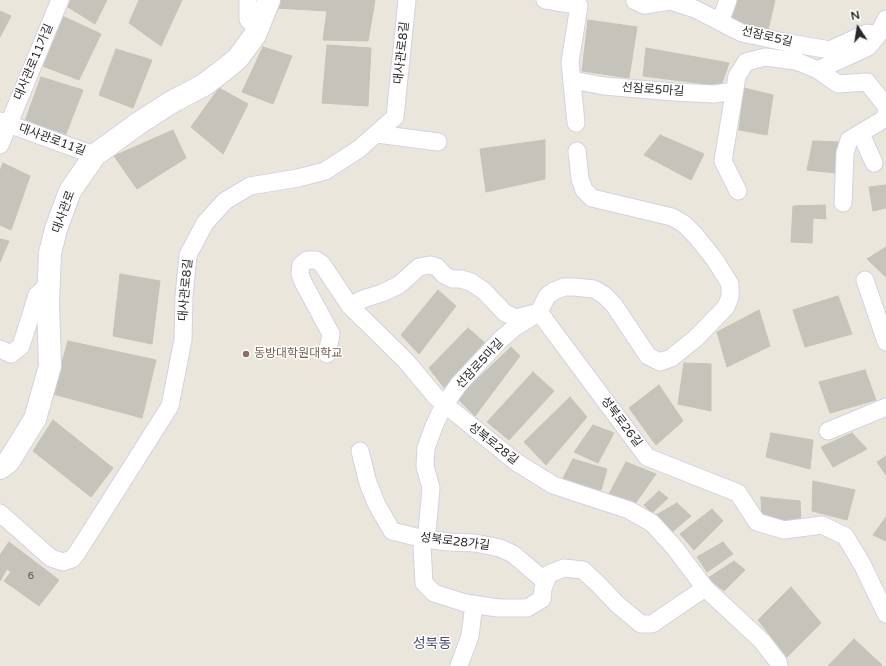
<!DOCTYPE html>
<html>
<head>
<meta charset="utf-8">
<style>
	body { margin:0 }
	#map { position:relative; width:886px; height:666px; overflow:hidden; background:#ebe6db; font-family:"Varela Round",sans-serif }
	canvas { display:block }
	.north { position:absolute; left:838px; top:8px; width:40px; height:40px; -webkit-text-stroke:3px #fff; paint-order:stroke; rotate:348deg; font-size:11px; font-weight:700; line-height:16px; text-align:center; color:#292929 }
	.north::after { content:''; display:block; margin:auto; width:14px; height:18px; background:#292929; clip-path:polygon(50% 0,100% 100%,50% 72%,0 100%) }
</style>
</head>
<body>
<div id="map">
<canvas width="886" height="666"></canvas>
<div class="north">N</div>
</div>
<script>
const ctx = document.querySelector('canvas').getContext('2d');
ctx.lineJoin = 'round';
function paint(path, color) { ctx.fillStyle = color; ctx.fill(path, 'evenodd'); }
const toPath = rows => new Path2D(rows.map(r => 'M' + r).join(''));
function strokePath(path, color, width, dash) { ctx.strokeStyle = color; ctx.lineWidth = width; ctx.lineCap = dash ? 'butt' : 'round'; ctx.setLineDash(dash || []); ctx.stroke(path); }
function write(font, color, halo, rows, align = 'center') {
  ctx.font = font + ' "Varela Round","Noto Sans KR",sans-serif'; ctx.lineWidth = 3; ctx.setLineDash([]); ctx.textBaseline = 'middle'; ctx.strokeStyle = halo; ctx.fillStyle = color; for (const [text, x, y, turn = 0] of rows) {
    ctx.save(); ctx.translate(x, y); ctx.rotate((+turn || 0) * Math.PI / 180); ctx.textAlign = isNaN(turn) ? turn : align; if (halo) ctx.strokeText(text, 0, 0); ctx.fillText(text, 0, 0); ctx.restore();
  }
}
const building = toPath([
	[71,0,107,0,95,24,68,7,71,0],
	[139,0,182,0,161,46,129,23,139,0],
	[278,0,375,0,368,41,323,40,327,11,276,8,278,0],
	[736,0,775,0,768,30,729,20,736,0],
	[0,11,11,16,0,37,0,11],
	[60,15,101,34,79,80,40,65,60,15],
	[588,20,637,27,629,78,582,71,588,20],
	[327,45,371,48,368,106,322,103,327,45],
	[263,47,292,56,273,104,242,92,263,47],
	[646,48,729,63,721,86,643,76,646,48],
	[116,49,152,60,133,108,99,95,116,49],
	[41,77,83,90,64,139,25,121,41,77],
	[219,88,248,104,223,154,191,127,219,88],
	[744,88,773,95,767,135,739,130,744,88],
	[173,130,186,158,137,189,114,156,173,130],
	[660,135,704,154,691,180,644,155,660,135],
	[545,140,545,179,486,192,480,149,545,140],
	[813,141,839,142,836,173,807,170,813,141],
	[3,163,30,176,11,230,0,225,0,171,3,163],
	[886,185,886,208,873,211,869,187,886,185],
	[825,205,826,219,813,218,812,243,791,242,793,206,825,205],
	[0,239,9,241,0,262,0,239],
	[886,247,886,277,867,259,886,247],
	[120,274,160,281,152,344,113,336,120,274],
	[438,290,456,306,419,354,401,335,438,290],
	[838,296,852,334,805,347,793,310,838,296],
	[759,310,770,346,727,367,717,332,759,310],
	[468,328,485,343,445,389,429,368,468,328],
	[68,341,156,360,142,418,53,394,68,341],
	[511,347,520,356,475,416,457,398,511,347],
	[684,363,711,364,711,411,678,404,684,363],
	[865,370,876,400,830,413,819,382,865,370],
	[533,372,554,391,509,440,487,422,533,372],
	[659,385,683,421,656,445,629,408,659,385],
	[570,397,587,417,546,465,524,442,570,397],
	[53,420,113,468,91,497,33,451,53,420],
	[593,425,614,433,598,463,574,452,593,425],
	[771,433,813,440,810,469,766,457,771,433],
	[852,433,867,449,833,467,821,447,852,433],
	[886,456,886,475,877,462,886,456],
	[573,459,607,469,601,490,561,482,573,459],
	[626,462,656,474,635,504,609,494,626,462],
	[813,481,855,490,847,520,812,511,813,481],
	[659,491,668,498,652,513,644,505,659,491],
	[761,497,800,501,801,522,762,520,761,497],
	[677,503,691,516,672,532,656,515,677,503],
	[712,509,723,521,694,550,680,534,712,509],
	[886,517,886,541,873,535,886,517],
	[9,542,59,580,39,606,4,581,11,572,7,569,0,581,0,555,9,542],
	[723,542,733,554,707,572,697,557,723,542],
	[734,561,745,570,724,591,708,578,734,561],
	[791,587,821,623,787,657,758,620,791,587],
	[854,639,882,665,881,666,828,666,854,639]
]);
const minor = toPath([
	[248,0,248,19,257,30],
	[545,0,579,6,570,62,576,123],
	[635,1,644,5,670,1,695,9,742,33,789,43,830,50,867,33,878,35],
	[720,22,728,0],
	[818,70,868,47,878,35,886,19],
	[572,80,604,86,674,92,714,94,734,91],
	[0,121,80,150,95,155],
	[377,134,438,142],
	[861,134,874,163],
	[0,145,60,0],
	[577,151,580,179,584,190,592,198,672,217,684,224,696,236,715,260,730,284,730,297,726,307,696,338,671,358,660,362,648,356,614,305,604,295,594,289,574,287,564,287,554,291,547,296,539,312,514,328,500,340,459,384,444,405,434,426,426,448,425,466,431,488,427,532,422,546,424,583,434,593,465,603,498,608,527,608,542,599,543,588,549,574,564,568,583,570,598,584,617,604,641,624,652,624,705,588],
	[738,191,723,161,737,76,746,62,765,57,796,61,818,70,838,84,867,82,886,106],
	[843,203,845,153,849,140,884,119,886,114],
	[865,280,886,342],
	[350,306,363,299,382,293,399,285,419,267,430,265,437,267,444,275,452,279,461,279,471,282,484,291,505,313,516,318,539,312,647,457,738,493,757,522,784,530,822,525,845,536,862,564,886,614],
	[0,349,11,354,21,346,37,295,48,285],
	[327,354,331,334,303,282,300,274,301,265,307,260,316,260,322,264,350,306,406,361,436,397,516,462,553,485,629,510,652,523,674,547,705,588,762,641,778,662,779,666],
	[828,431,886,407],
	[360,451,368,483,377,505,392,531,424,539,449,542,475,543,500,548,513,554,546,582],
	[0,513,51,558,63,562,72,559,77,553,170,406,183,340,184,296,188,255,205,223,225,201,250,186,298,178,325,171,359,149,395,117,407,0],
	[459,666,470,636,474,604]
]);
const secondary = toPath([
	[0,468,9,461,35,419,50,366,48,303,50,253,56,229,70,191,95,155,139,123,170,103,204,85,230,65,238,58,255,35,269,0]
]);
const markers = [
	[246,354,4,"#8d6e63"]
];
const numberNames = [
	["6",31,576]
];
const streetNames = [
	["선잠로5길",767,37,13],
	["대사관로8길",402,53,-84],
	["대사관로11가길",34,62,-67],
	["선잠로5마길",653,90,4],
	["대사관로11길",52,140,20],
	["대사관로",64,212,-70],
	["대사관로8길",186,290,-85],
	["선잠로5마길",480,364,-47],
	["성북로26길",621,422,53],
	["성북로28길",493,444,38],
	["성북로28가길",455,542,7]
];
const educationNames = [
	["동방대학원대학교",254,354]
];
const quarterNames = [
	["성북동",432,644]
];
paint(building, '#c6c3bb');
strokePath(building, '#c6c2b5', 1);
strokePath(minor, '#d1d2e2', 19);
strokePath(secondary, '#d1d2e2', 24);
strokePath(minor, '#fff', 17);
strokePath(secondary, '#fff', 22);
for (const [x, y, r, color] of markers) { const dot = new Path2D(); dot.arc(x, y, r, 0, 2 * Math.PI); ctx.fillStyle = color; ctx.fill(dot); strokePath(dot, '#fff', 1.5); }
write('10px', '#50504e', null, numberNames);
write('12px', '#292929', '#fff', streetNames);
write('12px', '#785e54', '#fff', educationNames, 'left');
write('14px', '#4c4f78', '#fff', quarterNames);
</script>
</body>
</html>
